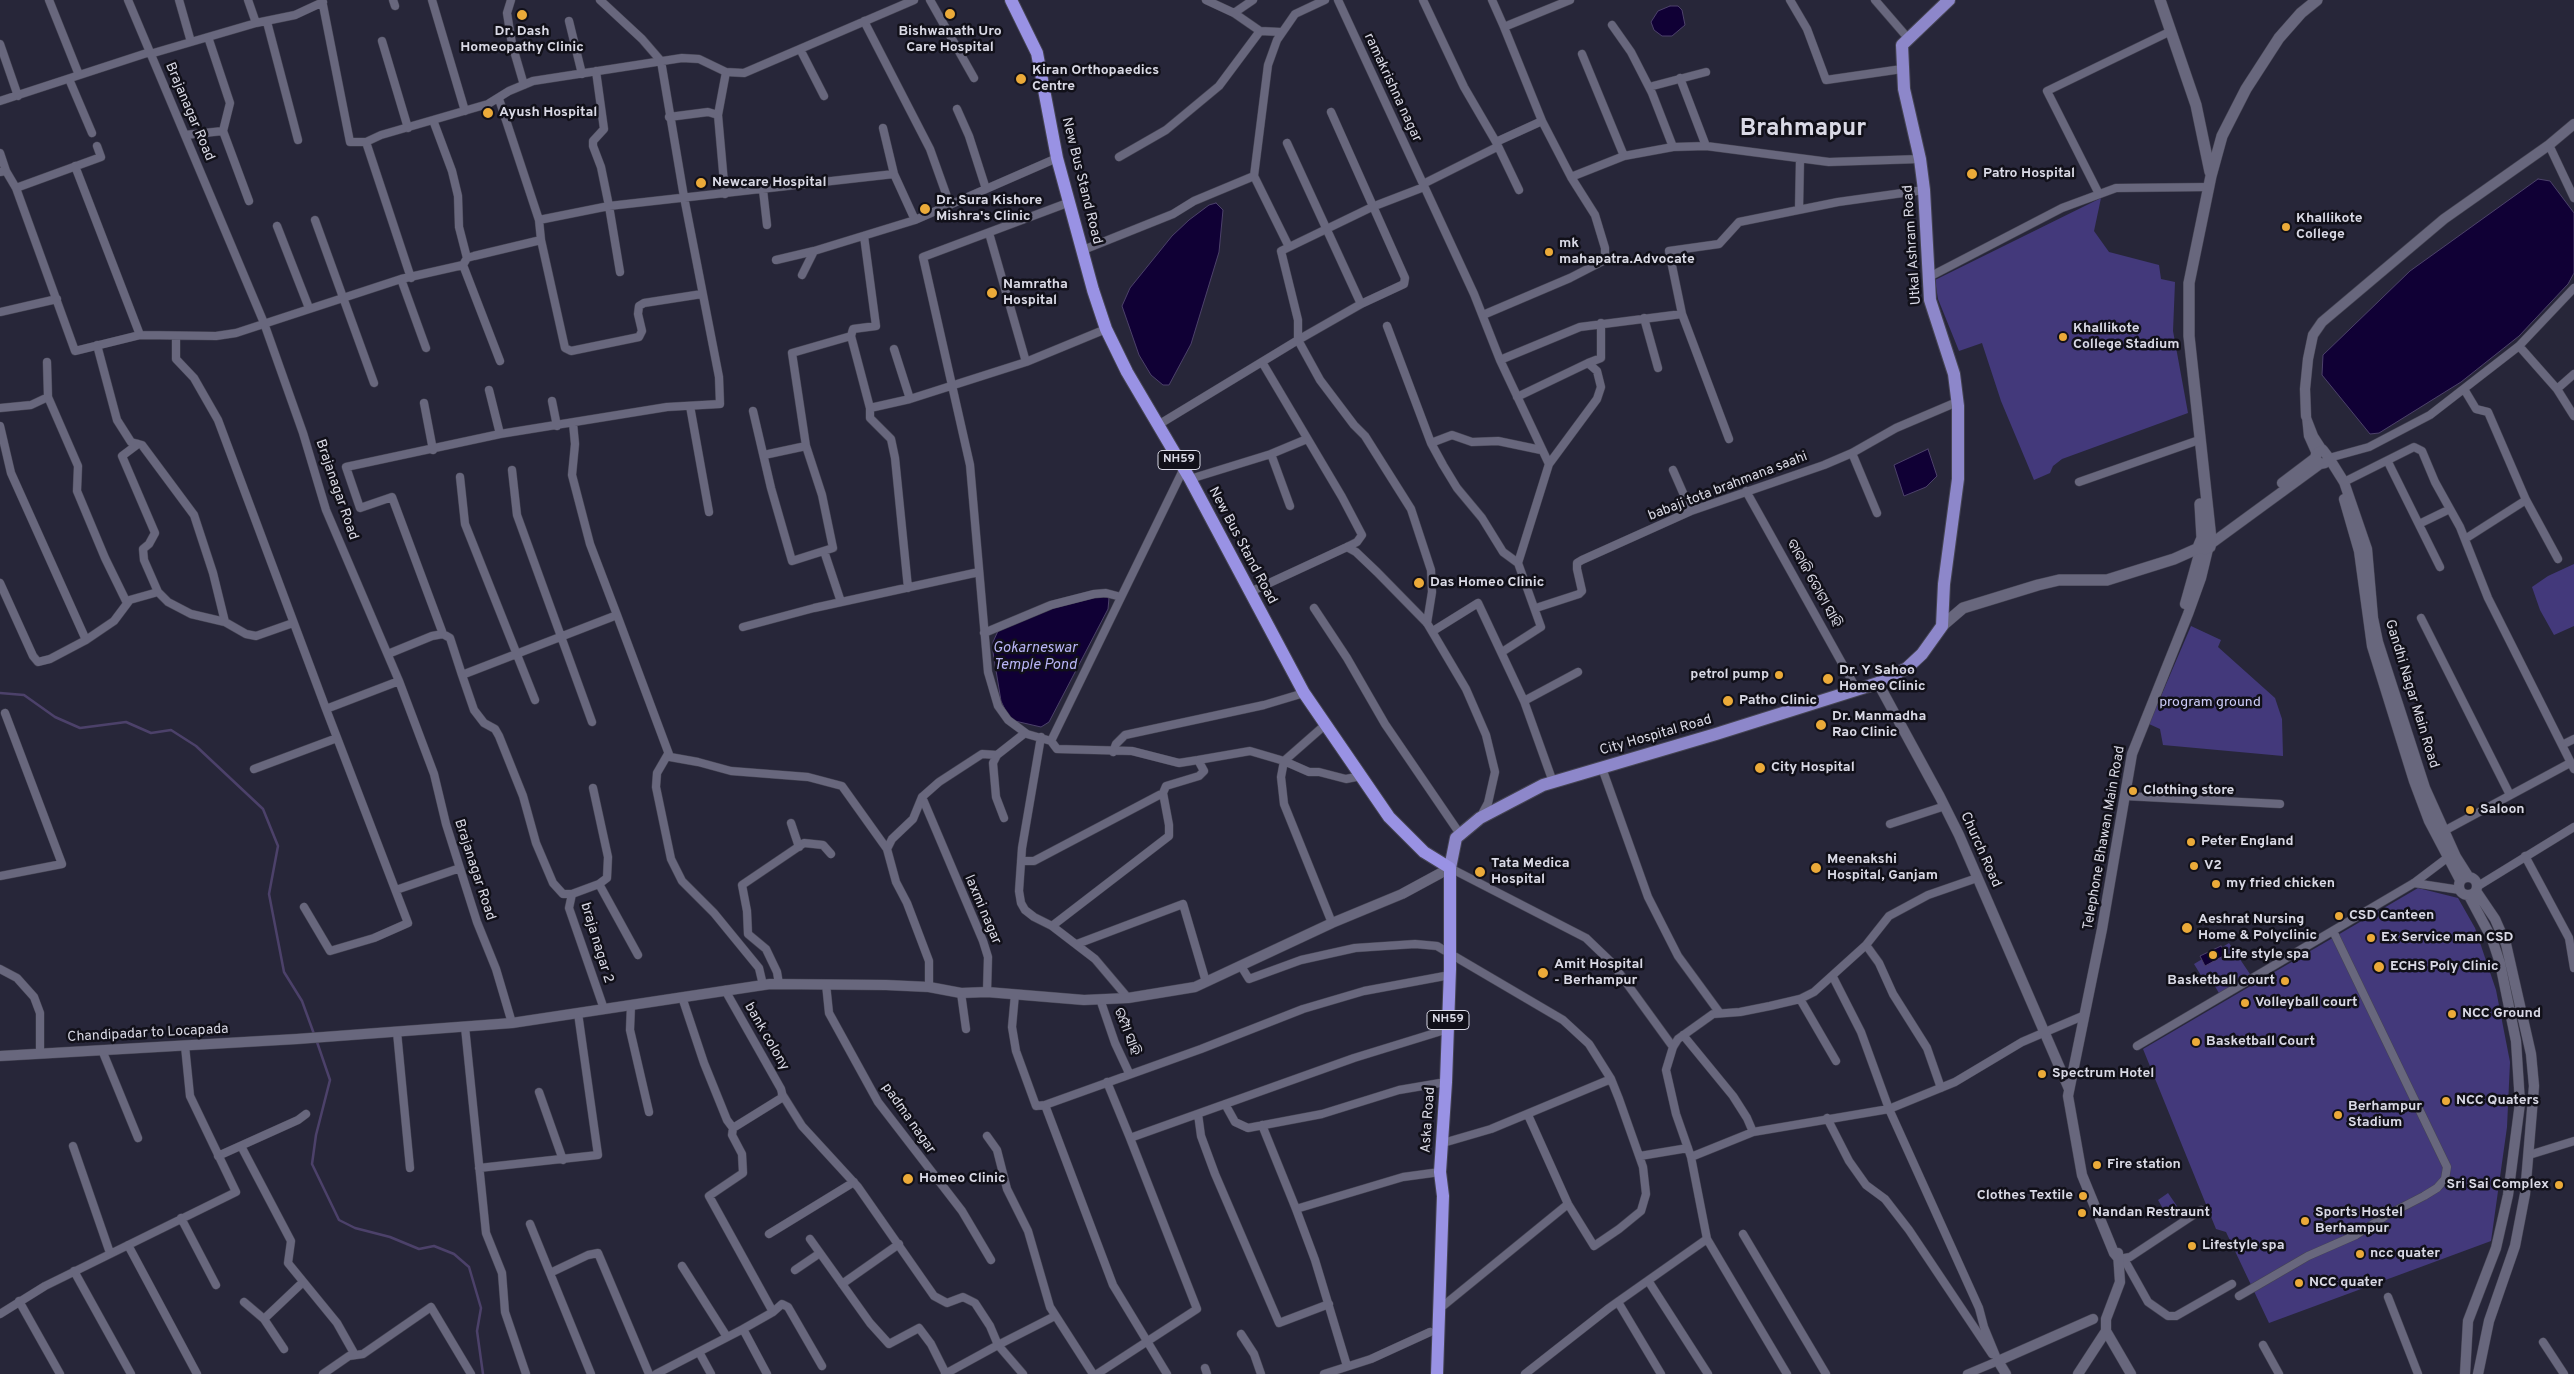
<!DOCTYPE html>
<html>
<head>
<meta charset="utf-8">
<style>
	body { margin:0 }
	canvas { display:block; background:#272639 }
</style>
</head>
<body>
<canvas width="2574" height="1374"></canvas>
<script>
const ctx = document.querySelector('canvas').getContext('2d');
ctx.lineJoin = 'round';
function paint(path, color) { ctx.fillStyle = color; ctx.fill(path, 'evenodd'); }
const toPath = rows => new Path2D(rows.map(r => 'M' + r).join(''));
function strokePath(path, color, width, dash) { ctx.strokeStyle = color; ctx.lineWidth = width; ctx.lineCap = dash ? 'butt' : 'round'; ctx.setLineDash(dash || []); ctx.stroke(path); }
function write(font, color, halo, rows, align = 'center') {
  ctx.font = font + ' Overpass,"Noto Sans Oriya",sans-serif'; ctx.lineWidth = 5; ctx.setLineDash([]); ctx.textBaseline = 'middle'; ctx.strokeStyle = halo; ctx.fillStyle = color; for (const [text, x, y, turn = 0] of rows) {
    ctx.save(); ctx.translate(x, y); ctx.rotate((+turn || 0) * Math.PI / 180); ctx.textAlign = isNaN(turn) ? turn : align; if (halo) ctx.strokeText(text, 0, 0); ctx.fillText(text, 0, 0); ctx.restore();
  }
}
const green = toPath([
	[2101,198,2094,231,2109,252,2159,265,2161,279,2175,282,2173,331,2188,413,2062,459,2053,466,2050,473,2034,480,2001,401,1982,343,1959,351,1938,299,1935,280],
	[2574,564,2574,626,2554,635,2540,610,2532,587,2548,576],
	[2191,626,2221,640,2218,647,2275,698,2282,719,2283,756,2163,745,2160,729,2149,724],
	[2418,888,2458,898,2475,928,2496,990,2510,1062,2507,1127,2491,1241,2269,1323,2226,1232,2216,1229,2143,1049],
	[2229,943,2252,977,2220,995,2208,974,2202,977,2194,964],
	[2168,1193,2181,1212,2169,1219,2158,1200]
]);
const water = toPath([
	[1670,6,1678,6,1682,10,1685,25,1672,36,1662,36,1654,30,1651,22,1658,11,1670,6],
	[2538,179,2550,181,2574,213,2574,273,2568,284,2519,336,2461,382,2379,433,2370,434,2322,375,2323,355,2410,271,2538,179],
	[1216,203,1223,210,1219,252,1191,344,1169,385,1163,385,1151,375,1139,355,1122,306,1130,288,1172,236,1189,220,1209,205,1216,203],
	[1928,449,1937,476,1926,487,1904,496,1894,465,1928,449],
	[1098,595,1109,598,1108,609,1049,722,1041,727,1015,721,1008,716,1001,701,993,652,993,642,998,631,1043,610,1098,595],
	[2221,946,2227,954,2205,966,2200,956,2221,946]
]);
const stream = toPath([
	[0,693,24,695,55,717,80,728,126,722,151,733,171,730,196,746,263,809,278,846,269,894,284,972,302,1001,314,1034],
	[317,1042,330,1080,316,1135,312,1164,339,1220,355,1228,390,1237,419,1249,434,1246,454,1254,469,1267,481,1308,477,1331,483,1374]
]);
const minor = toPath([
	[49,0,79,75],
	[128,0,264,323,303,433,326,510,399,681,434,774,446,824,477,922,496,969,512,1023],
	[179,0,191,42],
	[248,0,256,23],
	[322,0,350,142,366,142,381,135,488,104,509,91,533,81,682,58,699,59,726,72,744,73,914,0],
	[393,0,395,6],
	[432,0,465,111],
	[511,0,507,13,512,44,524,85],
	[930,0,974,78],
	[1206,0,1234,13,1260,31,1281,32],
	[1338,0,1474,294,1500,360,1549,464],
	[1423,0,1464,87,1496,142,1519,190],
	[1492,0,1504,27,1570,0],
	[1790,0,1807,29,1826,80,1902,69],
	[1875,0,1907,37],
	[1234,13,1253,0],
	[569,21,582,74],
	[864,21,930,149,950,205],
	[267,22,298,140],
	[1612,25,1631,52,1652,93,1673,147],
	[208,37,230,103,223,131],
	[382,41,408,128],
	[0,44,18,96],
	[800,49,824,96],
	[150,54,256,23,295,15,323,2],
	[1582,54,1624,156],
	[596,71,604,129,593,141,593,146,601,167,609,206,620,272],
	[1680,78,1706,146],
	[69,79,92,133],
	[1649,87,1706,72],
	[499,99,539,220],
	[0,101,150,52],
	[957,109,969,136,986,189],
	[718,115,726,72],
	[669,117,708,112,718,115,725,194],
	[433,120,452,171,458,196,459,227,467,258],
	[883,128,894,174],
	[185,135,223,131,249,201],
	[366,142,411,278],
	[1496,142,1542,121],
	[1287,143,1361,304],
	[2549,145,2574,198],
	[0,153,6,171],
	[1119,157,1166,130,1219,86,1260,31],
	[75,166,140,335],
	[0,172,6,171,16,188,75,351,140,335,216,336,236,333,401,279,463,265,467,258,474,256,541,240,539,220,609,206,894,174,915,220,1057,158],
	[1254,176,1289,247],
	[1571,177,1624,156,1673,147,1706,146,1829,162,1920,159],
	[1423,184,1497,147],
	[1424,187,1372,207,1281,251,1298,320,1298,340,1320,380,1354,425,1365,436,1411,509,1431,570,1432,592,1427,623],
	[16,188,101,157,97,146],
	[763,190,767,225],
	[2099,194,2047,91,2171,31],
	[1799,210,1800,159],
	[315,220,374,383],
	[277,226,309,308],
	[989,233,1026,362],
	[864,236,876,326,853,329,851,336,870,408,870,418,891,439,895,458,908,588],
	[541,240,565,348,571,351,639,337,642,331,638,314,639,306,644,303,702,294],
	[1083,250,1173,214,1194,201,1254,176,1268,65,1277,40,1295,14,1325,0],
	[776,260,814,251],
	[463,265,500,361],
	[802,275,814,251,915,220],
	[1929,277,2062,208,2116,188,2210,187],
	[401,279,426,348],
	[0,312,57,299],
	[1483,315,1570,278,1605,260,1605,248,1595,215,1571,177,1542,121,1504,27],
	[1644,318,1658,368],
	[1387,326,1431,443,1443,465,1457,488,1482,518,1503,552,1518,563],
	[176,336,176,359,194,378,218,420,326,709,399,681],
	[97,345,117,420,131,442,142,445,194,515,213,573,225,622,246,634,256,636,293,623],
	[2519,346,2557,389,2574,416],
	[894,349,910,399],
	[1500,360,1580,327,1682,314],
	[47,362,48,397,78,466,77,491,105,558,126,601,158,592],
	[1588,363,1601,358,1601,323],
	[2464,389,2476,409,2488,412,2526,500,2558,559],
	[2557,389,2574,374],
	[489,390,500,434],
	[552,401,557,426],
	[424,403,433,450],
	[690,406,709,512],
	[0,408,31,405,48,397],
	[870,408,910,399,1026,362,1106,329],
	[753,411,771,488,792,561,833,548,822,495,806,446,792,353,851,336],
	[2306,416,2308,436,2316,454],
	[2307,418,2314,436,2323,450],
	[1158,425,1298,340,1361,304,1404,284,1405,278,1331,112],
	[0,426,11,473,86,640],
	[1729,439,1682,314,1669,251,1719,244,1739,222,1838,202,1924,190],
	[1431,443,1452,435,1472,442,1498,441,1541,450],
	[138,444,122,456,155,533,149,544,143,549,144,560,158,592,168,602,191,614,225,622],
	[1852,453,1877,513],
	[764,455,806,446],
	[2329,458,2369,447,2430,415,2519,346,2574,288],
	[2388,462,2440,567],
	[512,470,517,515,592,722],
	[1673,470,1691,511],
	[460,477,465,524,535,700],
	[1190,479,1271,454],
	[2079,482,2199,440],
	[2344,482,2414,447,2422,451,2435,482,2460,527,2488,598,2574,769],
	[1746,491,1857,690],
	[1290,506,1271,454,1307,439],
	[2419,524,2450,509],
	[2465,539,2526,500],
	[1347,547,1356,552,1377,572,1427,623,1466,689,1486,735,1495,772,1488,803,1481,816],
	[824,551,841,602],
	[0,583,33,656,38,662,50,659,86,640,114,621,129,601],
	[1250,592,1347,547,1357,542,1362,535,1342,497,1262,362],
	[1314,608,1347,658,1385,724,1460,834],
	[1536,608,1579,594,1582,591,1577,569,1577,563,1582,560,1691,511,1824,465,1852,453,1896,428,1957,402],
	[617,615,670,757,698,762,731,771,808,777,842,786,887,849],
	[2421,618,2510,795],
	[743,627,814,608,979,572],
	[1433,631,1478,603,1524,701,1553,782],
	[984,633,1051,605,1094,594,1106,593,1121,597],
	[443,634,392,497,360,508,346,467,500,434,667,407,720,404,719,377,684,197,661,61,642,39,600,0],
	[1502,652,1541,627,1518,563,1549,464,1597,399,1601,387,1597,371,1588,363,1517,397],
	[388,654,432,636,443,634,450,638,462,675,617,615,590,544,572,475,575,444,573,423],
	[462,675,474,710,484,723,495,729,499,736,523,796,536,843,553,883,563,894,572,894],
	[1524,701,1578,672],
	[1325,725,1284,761,1281,777,1284,804,1332,923],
	[1041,737,1022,848,1019,891,1021,903,1025,910,1034,917,1052,926,1095,959,1128,998],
	[1051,741,1184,468],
	[2562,745,2574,739],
	[1113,752,1116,744,1125,735,1264,705,1304,693],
	[668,754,657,773,656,787,671,859,682,881,714,913,759,968,763,985],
	[1198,760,1250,751,1284,761,1309,772,1319,772,1346,779,1361,776],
	[1602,768,1648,897,1678,956,1719,1012],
	[254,769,337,738],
	[593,788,608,857,607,878,599,884,572,894,569,908,604,1009],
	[2125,796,2280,804],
	[922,797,913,819,892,839,887,849,896,882,907,903,929,961,929,987],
	[1004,818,996,797,993,763,997,755,1025,733],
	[791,823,799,847],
	[1890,824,1945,806],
	[2444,831,2570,763],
	[2525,856,2569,938,2574,968],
	[1021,861,1034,861,1163,793],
	[1450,868,1586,938,1612,963,1673,1047],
	[0,876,62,864,5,713],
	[2414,883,2460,890],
	[599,884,638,955],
	[2478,886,2574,827],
	[396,890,460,868],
	[304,907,330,951,374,938,408,923,326,709],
	[1052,926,1169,836,1169,825,1163,793,1166,786,1199,776,1204,771,1198,760,1179,763,1132,751,1057,749,1051,741,1027,734,1008,720,998,706,988,672,970,465,923,257,1070,202],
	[1077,944,1183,904,1206,982],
	[1866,945,1879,963,1893,994,1927,1048,1941,1088],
	[1241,966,1249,979,1301,960,1355,948,1415,944,1437,946,1563,1020,1589,1044,1611,1079,1619,1099,1643,1167,1646,1194,1641,1211,1619,1229,1594,1246,1568,1204,1528,1115],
	[0,969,17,978,34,997,40,1013,40,1054],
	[1833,977,1861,1032,1889,1109,1979,1308,1984,1327,1998,1361],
	[779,984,777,972,766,949,748,934,747,911,742,885,804,843,823,845,831,854],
	[826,984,829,1013,878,1102,962,1211,991,1260],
	[725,990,781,1089,783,1097,733,1128,732,1135,742,1154,743,1173,709,1196,773,1312,743,1329,767,1374],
	[987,992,988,957,983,941,922,797,939,782,982,754,997,755],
	[961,993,966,1029],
	[1015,994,1012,1027,1016,1051,1036,1106,1045,1105,1201,1049,1303,1009,1364,991,1450,975],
	[682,997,704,1063,727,1120,733,1128],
	[1100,999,1115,1043,1129,1073],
	[1800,999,1836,1061],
	[631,1005,630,1030,649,1112],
	[465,1027,486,1233,502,1273,505,1312,526,1374],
	[397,1032,410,1168],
	[1683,1035,1733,1096,1747,1118,1753,1132],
	[2137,1046,2414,883,2447,858],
	[102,1050,138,1138],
	[1107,1082,1130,1138,1354,1058,1448,1029],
	[539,1092,563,1160],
	[782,1094,802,1126,858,1187,934,1296,947,1303,963,1297,975,1303,990,1326,998,1345,945,1374],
	[1225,1104,1235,1122,1248,1128,1322,1114,1399,1090,1446,1082],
	[1045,1105,1113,1285,1167,1374],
	[1198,1114,1201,1136,1215,1174,1279,1323,1329,1304],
	[1827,1118,1849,1161,1866,1185,1885,1199,1909,1230,1992,1354],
	[1262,1125,1296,1209,1403,1177,1440,1172],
	[987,1136,997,1150,1007,1189,1028,1231,1050,1307,1093,1374],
	[1443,1143,1491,1129,1611,1079],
	[73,1146,110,1253],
	[241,1146,291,1241,288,1263,337,1323,355,1355],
	[2529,1155,2574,1141],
	[218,1156,298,1120,306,1114],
	[1640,1156,1688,1148],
	[1691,1157,1753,1132,1889,1109,1955,1082,2022,1042,2085,1015],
	[479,1168,598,1155,578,1013],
	[1296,1209,1315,1260,1347,1366],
	[181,1218,216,1285],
	[530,1224,591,1374],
	[769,1234,854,1182],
	[1743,1234,1826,1374],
	[810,1239,870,1323,889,1344,919,1328,931,1344,946,1374],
	[128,1245,197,1374],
	[2119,1259,2130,1257,2201,1210],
	[2124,1259,2148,1302,2168,1316,2176,1316,2232,1284],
	[682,1266,727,1337],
	[795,1270,820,1253],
	[74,1271,131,1374],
	[550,1273,588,1255,598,1253,649,1374],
	[1649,1282,1708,1374],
	[842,1284,899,1244],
	[2239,1296,2308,1256,2356,1235,2387,1215,2424,1196,2437,1188,2445,1179,2447,1167,2333,931],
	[2388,1297,2418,1374],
	[19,1301,60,1374],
	[244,1302,264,1319,284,1349],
	[1618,1302,1661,1374],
	[1438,1310,1568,1204],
	[773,1312,782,1304,788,1307,822,1366],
	[0,1314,45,1286,236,1192,190,1096,185,1046],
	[264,1319,303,1282],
	[1241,1334,1254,1354,1261,1374],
	[2543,1342,2564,1374],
	[2263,1345,2279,1374],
	[699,1352,711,1374],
	[1205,1368,1207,1374],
	[323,1374,349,1356,363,1354,431,1307,471,1374],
	[656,1374,743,1329],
	[1023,1374,998,1345,1055,1316],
	[1097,1374,1197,1309,1130,1138],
	[1324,1374,1371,1359,1430,1332],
	[1525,1374,1609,1308,1707,1239],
	[1787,1374,1707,1239,1691,1157,1676,1114,1666,1070,1673,1047,1678,1039,1713,1014,1740,1012,1770,1006,1800,999,1814,992,1866,945,1889,916,1928,895,1977,878],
	[1967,1374,1998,1361]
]);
const tertiary = toPath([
	[2306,416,2305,389,2308,359,2313,335,2322,322,2444,219,2549,145,2574,124],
	[2329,458,2344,482,2367,549,2373,618,2378,642,2425,788,2456,857,2468,876],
	[2282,483,2315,458],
	[2344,499,2359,551,2372,646,2414,781,2429,821,2460,880],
	[2212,543,2320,464,2325,463,2329,458,2323,450,2316,454,2315,458,2320,464],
	[2185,604,2201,547],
	[1878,683,1940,797,1959,835,2069,1089],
	'2459 886a9 9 0 1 1 18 0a9 9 0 1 1-18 0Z',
	[2476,891,2495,919,2506,944,2531,1054,2534,1086,2525,1194,2515,1246,2489,1321,2478,1374],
	[0,1056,297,1039,512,1023,770,984,886,985,929,987,961,993,987,992,1084,1000,1128,998,1195,987,1332,923,1402,894,1450,868],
	[2119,1259,2114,1253,2082,1175,2068,1096,2102,929,2132,754,2188,614,2201,578,2208,549],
	[2106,1331,2106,1319,2120,1282,2118,1253],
	[2106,1331,2131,1374],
	[2006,1374,1998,1361,2093,1319],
	[2078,1374,2106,1331],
	[2465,1374,2468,1321,2496,1248,2508,1195,2520,1103,2516,1041,2500,963,2492,939,2469,896]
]);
const secondary = toPath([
	[2160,0,2196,105,2210,172],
	[2200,504,2202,538,2199,545,2205,549,2210,547,2211,539,2202,538],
	[2211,539,2189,336,2189,283,2211,176,2222,136,2246,89,2279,38,2301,13,2317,0],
	[1942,626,1963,608,2038,585,2059,580,2107,580,2174,559,2201,547]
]);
const primary = toPath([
	[1450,868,1456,838,1480,818,1543,785,1716,734,1878,683,1907,668,1922,654,1942,626,1944,584,1958,479,1958,406,1954,374,1930,300,1924,190,1920,159,1904,89,1902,45,1949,0]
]);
const trunk = toPath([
	[1011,0,1037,53,1057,158,1093,290,1106,329,1127,372,1190,479,1304,693,1389,817,1424,852,1450,868,1450,969,1446,1082,1440,1172,1443,1196,1437,1374]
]);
const markers = [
	[950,14,6,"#ebaa39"],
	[522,15,6,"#ebaa39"],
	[1021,79,6,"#ebaa39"],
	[488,113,6,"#ebaa39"],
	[1972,174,6,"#ebaa39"],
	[701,183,6,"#ebaa39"],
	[925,209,6,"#ebaa39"],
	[2286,227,5,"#ebaa39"],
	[1549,252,5,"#ebaa39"],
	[992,293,6,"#ebaa39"],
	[2063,337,5,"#ebaa39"],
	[1419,583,6,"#ebaa39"],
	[1779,675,5,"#ebaa39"],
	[1828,679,6,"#ebaa39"],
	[1728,701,6,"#ebaa39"],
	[1821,725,6,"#ebaa39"],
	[1760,768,6,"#ebaa39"],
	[2133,791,5,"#ebaa39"],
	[2470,810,5,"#ebaa39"],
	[2191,842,5,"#ebaa39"],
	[2194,866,5,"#ebaa39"],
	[1816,868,6,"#ebaa39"],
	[1480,872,6,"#ebaa39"],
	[2216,884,5,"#ebaa39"],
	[2339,916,5,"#ebaa39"],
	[2187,928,6,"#ebaa39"],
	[2371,938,5,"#ebaa39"],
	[2213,955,5,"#ebaa39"],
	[2379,967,6,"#ebaa39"],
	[1543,973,6,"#ebaa39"],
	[2285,981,5,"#ebaa39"],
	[2245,1003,5,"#ebaa39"],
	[2452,1014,5,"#ebaa39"],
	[2196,1042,5,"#ebaa39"],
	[2042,1074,5,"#ebaa39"],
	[2446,1101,5,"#ebaa39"],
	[2338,1115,5,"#ebaa39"],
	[2097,1165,5,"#ebaa39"],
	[908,1179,6,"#ebaa39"],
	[2559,1185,5,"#ebaa39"],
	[2083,1196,5,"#ebaa39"],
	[2082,1213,5,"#ebaa39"],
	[2305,1221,5,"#ebaa39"],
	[2192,1246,5,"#ebaa39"],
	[2360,1254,5,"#ebaa39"],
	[2299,1283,5,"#ebaa39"]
];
const shields = [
	[1179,460,42],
	[1448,1020,42]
];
const shieldNames = [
	["NH59",1179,460],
	["NH59",1448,1020]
];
const poiNames = [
	["Dr. Dash",522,32,"center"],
	["Homeopathy Clinic",522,48,"center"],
	["Bishwanath Uro",950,32,"center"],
	["Care Hospital",950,48,"center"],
	["Kiran Orthopaedics",1032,71],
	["Centre",1032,87],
	["Ayush Hospital",499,113],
	["Patro Hospital",1983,174],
	["Newcare Hospital",712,183],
	["Dr. Sura Kishore",936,201],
	["Mishra's Clinic",936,217],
	["Khallikote",2296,219],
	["College",2296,235],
	["mk",1559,244],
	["mahapatra.Advocate",1559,260],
	["Namratha",1003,285],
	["Hospital",1003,301],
	["Khallikote",2073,329],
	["College Stadium",2073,345],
	["Das Homeo Clinic",1430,583],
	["Dr. Y Sahoo",1839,671],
	["Homeo Clinic",1839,687],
	["petrol pump",1769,675,"right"],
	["Patho Clinic",1739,701],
	["Dr. Manmadha",1832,717],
	["Rao Clinic",1832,733],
	["City Hospital",1771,768],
	["Clothing store",2143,791],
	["Saloon",2480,810],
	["Peter England",2201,842],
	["Meenakshi",1827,860],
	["Hospital, Ganjam",1827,876],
	["Tata Medica",1491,864],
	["Hospital",1491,880],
	["V2",2204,866],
	["my fried chicken",2226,884],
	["CSD Canteen",2349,916],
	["Aeshrat Nursing",2198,920],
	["Home & Polyclinic",2198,936],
	["Ex Service man CSD",2381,938],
	["Life style spa",2223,955],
	["Amit Hospital",1554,965],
	["- Berhampur",1554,981],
	["ECHS Poly Clinic",2390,967],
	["Basketball court",2275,981,"right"],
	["Volleyball court",2255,1003],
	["NCC Ground",2462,1014],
	["Basketball Court",2206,1042],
	["Spectrum Hotel",2052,1074],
	["NCC Quaters",2456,1101],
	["Berhampur",2348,1107],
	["Stadium",2348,1123],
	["Fire station",2107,1165],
	["Homeo Clinic",919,1179],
	["Sri Sai Complex",2549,1185,"right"],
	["Clothes Textile",2073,1196,"right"],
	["Nandan Restraunt",2092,1213],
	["Sports Hostel",2315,1213],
	["Berhampur",2315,1229],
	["Lifestyle spa",2202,1246],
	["ncc quater",2370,1254],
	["NCC quater",2309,1283]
];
const streetNames = [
	["ramakrishna nagar",1392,88,65],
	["Brajanagar Road",189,112,67],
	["New Bus Stand Road",1081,181,76],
	["Utkal Ashram Road",1913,245,-94],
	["babaji tota brahmana saahi",1728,487,-21],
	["Brajanagar Road",336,490,71],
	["New Bus Stand Road",1242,546,62],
	["ବାବାଜି ତୋଟା ସାହି",1813,584,61],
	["Gandhi Nagar Main Road",2411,694,73],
	["City Hospital Road",1656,736,-16],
	["Telephone Bhawan Main Road",2105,838,-80],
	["Church Road",1980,850,66],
	["Brajanagar Road",474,870,72],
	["laxmi nagar",982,910,67],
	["braja nagar 2",596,943,73],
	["ରମ୍ପା ସାହି",1126,1032,69],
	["Chandipadar to Locapada",148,1034,-3],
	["bank colony",766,1037,60],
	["padma nagar",908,1119,55],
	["Aska Road",1429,1120,-86]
];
const parkNames = [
	["program ground",2210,703]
];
const waterNames = [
	["Gokarneswar",1035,649],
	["Temple Pond",1035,666]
];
const townNames = [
	["Brahmapur",1803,130]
];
paint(green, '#43397b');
paint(water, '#100035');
strokePath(water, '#4c416a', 1);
strokePath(stream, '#4c416a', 2.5);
strokePath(minor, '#454453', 9);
strokePath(tertiary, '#454453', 11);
strokePath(secondary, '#454453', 12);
strokePath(primary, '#454453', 14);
strokePath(trunk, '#454453', 14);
strokePath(minor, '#68677d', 8);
strokePath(tertiary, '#68677d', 10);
strokePath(secondary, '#68677d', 11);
strokePath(primary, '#8d87ca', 12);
strokePath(trunk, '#9992e4', 12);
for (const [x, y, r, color] of markers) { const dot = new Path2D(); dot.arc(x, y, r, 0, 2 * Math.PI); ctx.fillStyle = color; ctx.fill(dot); strokePath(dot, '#111019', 2); }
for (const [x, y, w] of shields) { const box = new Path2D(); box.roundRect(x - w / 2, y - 9.5, w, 19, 4); ctx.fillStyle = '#111019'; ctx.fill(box); strokePath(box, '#d9d9e5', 1); }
write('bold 12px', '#d9d9e5', null, shieldNames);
write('bold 14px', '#d9d9e5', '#111019', poiNames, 'left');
write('14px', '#d9d9e5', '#111019', streetNames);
write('14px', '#cecdf9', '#111019', parkNames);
write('italic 15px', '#b9b5f7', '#111019', waterNames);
write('bold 24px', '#d9d9e5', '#111019', townNames);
</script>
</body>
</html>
